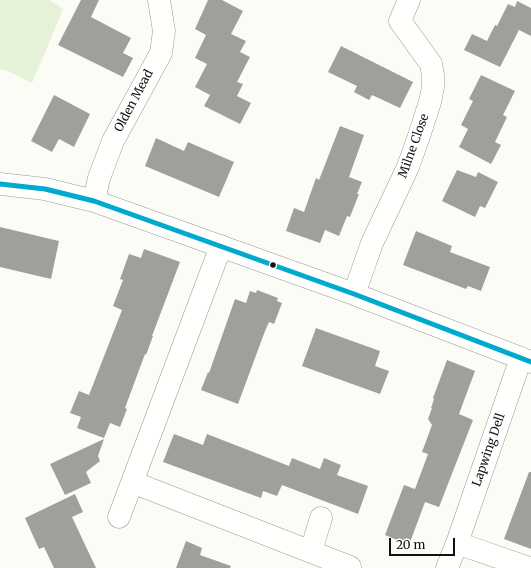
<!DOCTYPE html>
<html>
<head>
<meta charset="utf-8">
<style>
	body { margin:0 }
	#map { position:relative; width:531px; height:568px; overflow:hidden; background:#fcfcf7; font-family:Merriweather,serif }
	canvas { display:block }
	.scale { position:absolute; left:389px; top:538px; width:66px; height:18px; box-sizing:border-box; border:2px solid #111; border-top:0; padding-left:5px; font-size:12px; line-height:14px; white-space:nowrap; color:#111; -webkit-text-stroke:3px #fff; paint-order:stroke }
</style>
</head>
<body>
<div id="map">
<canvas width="531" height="568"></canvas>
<div class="scale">20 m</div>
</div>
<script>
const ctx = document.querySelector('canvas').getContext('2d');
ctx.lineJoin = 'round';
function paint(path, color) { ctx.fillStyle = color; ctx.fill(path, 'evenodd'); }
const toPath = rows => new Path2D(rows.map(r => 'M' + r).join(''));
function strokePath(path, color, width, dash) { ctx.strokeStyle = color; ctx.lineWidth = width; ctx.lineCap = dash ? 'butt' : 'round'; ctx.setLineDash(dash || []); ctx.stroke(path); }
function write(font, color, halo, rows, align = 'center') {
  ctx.font = font + ' Merriweather,serif'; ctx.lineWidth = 4; ctx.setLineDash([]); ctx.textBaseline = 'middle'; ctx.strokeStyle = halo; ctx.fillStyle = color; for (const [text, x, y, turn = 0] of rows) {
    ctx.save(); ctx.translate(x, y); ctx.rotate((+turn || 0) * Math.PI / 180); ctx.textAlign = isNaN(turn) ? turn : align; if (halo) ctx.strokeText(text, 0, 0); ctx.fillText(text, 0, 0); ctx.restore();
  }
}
const green = toPath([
	[0,0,49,0,58,5,63,10,32,83,8,71,0,69]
]);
const building = toPath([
	[81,0,99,0,91,17,131,38,123,53,133,58,123,77,58,45],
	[208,0,222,0,243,11,231,34,246,41,240,52,250,57,237,82,243,84,237,96,251,103,240,124,204,106,210,95,195,87,207,64,195,58,206,35,195,29],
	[517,1,531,8,531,36,519,30,500,67,464,50,472,34,487,41,495,25,497,26,508,4,515,7],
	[341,46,413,82,400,108,372,95,369,100,354,92,357,86,328,72],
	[481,75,515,91,503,115,507,117,495,142,501,145,491,164,459,147,468,129,461,125,473,101,469,99],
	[54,95,90,114,74,147,59,139,52,152,31,141],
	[340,126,364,135,349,177,362,182,357,194,359,194,350,217,347,216,339,236,325,230,320,243,286,231,294,208,304,212,316,178,319,180],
	[156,138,184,151,188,142,234,162,219,197,145,166],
	[457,170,476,177,478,172,498,182,485,208,480,206,475,217,442,201],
	[0,227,59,241,51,279,0,267],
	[416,231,452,246,450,252,490,267,481,291,468,286,466,289,403,265],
	[144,249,180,262,152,336,153,336,146,355,145,354,125,408,127,409,120,427,110,423,104,438,77,428,81,417,70,413,79,391,89,395,122,310,113,306,123,280,120,279,129,254,141,258],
	[257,290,278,298,277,301,282,303,274,324,269,322,265,331,238,404,201,390,208,372,209,373,235,299,246,303,250,291,256,293],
	[316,328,380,351,375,366,389,371,380,394,302,366],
	[447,360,475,371,459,414,473,420,439,507,425,502,409,545,385,535,404,485,415,489,428,454,422,452,432,425,428,419,432,408,431,408,434,399,433,398],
	[174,434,203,445,207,434,289,466,292,458,320,469,324,458,341,465,337,475,368,486,358,514,282,485,277,496,263,491,261,498,163,462],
	[104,439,98,456,100,461,86,472,91,483,65,495,50,464],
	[529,472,531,472,531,549,504,539],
	[75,494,83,512,72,517,96,568,54,568,44,547,39,549,25,518],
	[186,541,202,548,200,555,231,566,230,568,176,568]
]);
const minor = toPath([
	[0,184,45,189,94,201,354,294,531,362],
	[94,201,99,178,113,141,161,53,164,31,159,0],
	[354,294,372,243,408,167,419,136,430,102,433,87,433,75,431,64,400,21,409,0],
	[132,482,350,567],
	[119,517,221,246],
	[457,543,529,568],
	[311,551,321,518],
	[447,568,457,543,521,358]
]);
const bus1 = toPath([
	[0,184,45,189,94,201,354,294,531,362]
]);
const markers = [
	[273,265,3.5,"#111"]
];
const streetNames = [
	["Olden Mead",134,101,-62],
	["Milne Close",414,146,-70],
	["Lapwing Dell",489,450,-71]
];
paint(green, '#e6f2d7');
paint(building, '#a09f9c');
strokePath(minor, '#979795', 23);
strokePath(minor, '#fffffe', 22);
strokePath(bus1, '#00a9ce', 5);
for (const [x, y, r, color] of markers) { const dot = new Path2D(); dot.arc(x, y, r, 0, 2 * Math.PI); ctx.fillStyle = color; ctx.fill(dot); strokePath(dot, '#fff', 1.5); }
write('12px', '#111', '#fff', streetNames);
</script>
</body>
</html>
